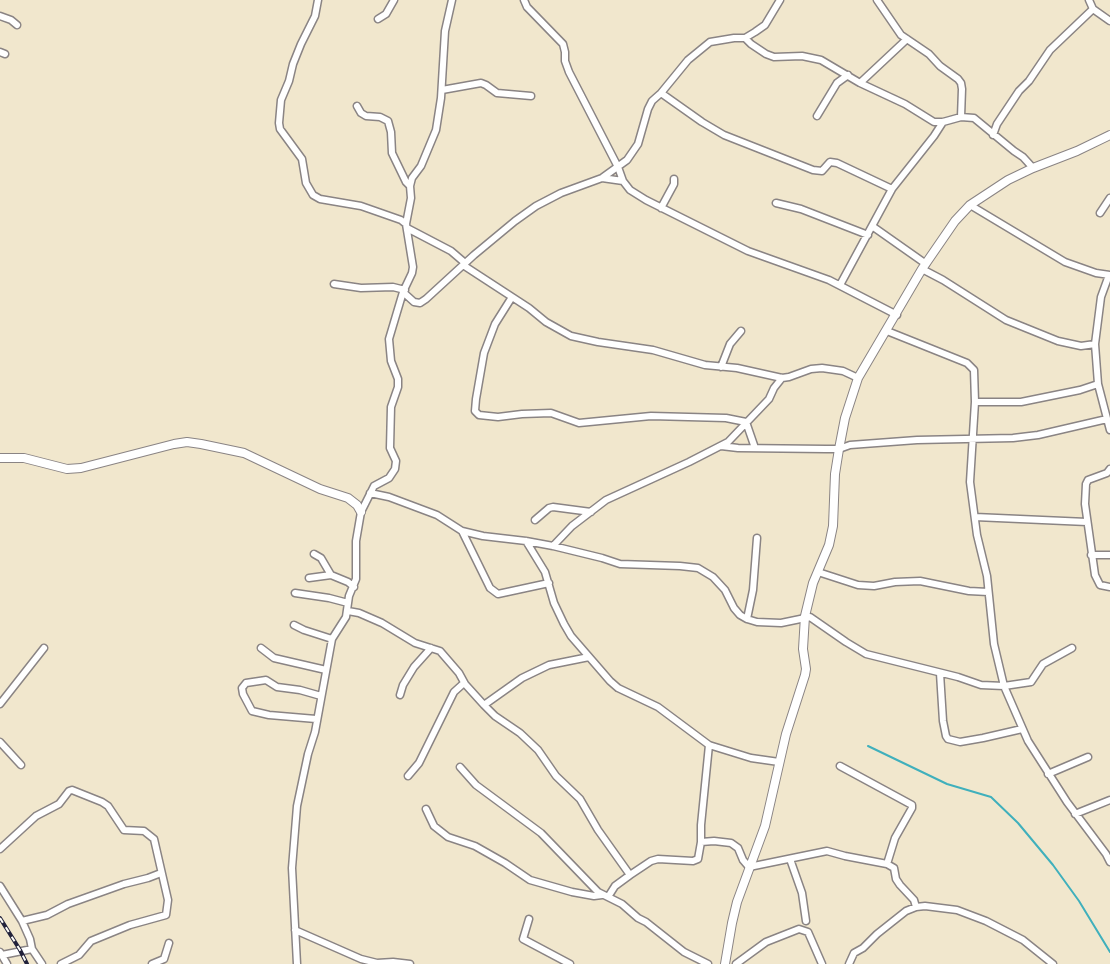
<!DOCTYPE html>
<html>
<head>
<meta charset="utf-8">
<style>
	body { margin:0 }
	canvas { display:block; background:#f1e7cd }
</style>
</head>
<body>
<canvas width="1110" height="964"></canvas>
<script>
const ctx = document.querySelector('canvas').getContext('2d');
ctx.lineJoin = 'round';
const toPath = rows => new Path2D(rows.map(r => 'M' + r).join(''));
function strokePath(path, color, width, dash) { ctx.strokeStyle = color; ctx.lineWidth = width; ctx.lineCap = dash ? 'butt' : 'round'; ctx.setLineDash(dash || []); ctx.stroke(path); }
const stream = toPath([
	[868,746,947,784,991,797,1018,823,1053,865,1079,901,1110,952]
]);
const minor = toPath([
	[524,0,527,7,563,44,565,52,565,61,569,72,618,167,623,181,630,190,646,200,748,251,829,280,897,315],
	[877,0,901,35,929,54,940,66,958,79,961,83,962,89,961,117],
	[1089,0,1093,9,1110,21],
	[0,16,11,20,17,25],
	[378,19,386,14,394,0],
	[745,38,751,44,766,54,774,57,802,56,821,60,860,83,905,104,934,122,943,122,961,117,974,118,1014,151,1023,157,1033,168],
	[0,52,5,54],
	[860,83,907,39],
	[442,90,481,83,486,85,497,93,531,96],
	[661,93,702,122,724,135,813,170,822,171,830,162,837,163,892,189,840,285],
	[357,106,361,113,366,116,380,117,388,121,391,132,392,153,406,182,410,186],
	[817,116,837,83,848,75],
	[993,135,997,124,1019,91,1029,81,1050,50,1093,9],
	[602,178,623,181],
	[892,189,934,136,943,122],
	[776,203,801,209,868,235],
	[970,205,1065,262,1096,273,1110,275],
	[661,208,674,184,674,179],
	[1100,213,1110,198],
	[406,224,411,198,410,186,412,178,421,166,436,130,441,98,445,31,452,0],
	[872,226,926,264],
	[407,228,451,251,465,263],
	[463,265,529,308,546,322,571,336,598,342,653,350,705,365,737,368,782,378,789,377,811,369,822,368,843,371,858,378],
	[922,269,943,280,1006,320,1058,341,1081,346,1095,344],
	[1109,275,1101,297,1095,344,1098,384,1110,430],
	[334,284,361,288,393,287,405,290],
	[403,292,414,302,420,303,426,299,474,255,515,221,536,206,561,193,602,178,627,160,638,144,648,109,652,101,661,93,688,60,710,42,734,38,745,38,755,32,765,25,780,0],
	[512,297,495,324,484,353,476,399,475,411,479,415,498,417,522,414,551,413,579,423,651,416,726,418,746,422],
	[887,331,967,363,974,370,975,402,970,482,977,535,987,576,994,644,1004,686,1028,741,1067,802,1106,854,1110,862],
	[721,367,730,344,741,331],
	[975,402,1021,402,1080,390,1098,384],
	[746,422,755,448],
	[721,446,738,448,826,449,839,449,850,445,917,440,1013,438,1038,435,1107,419],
	[1110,469,1107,473,1088,480,1086,484,1085,504,1095,575,1100,585,1110,587],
	[370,493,389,497,437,515,462,531,483,536,526,541,553,546,602,558,620,564,680,566,698,568,713,577,725,590,734,608,740,615,747,619,757,622,781,623,810,617,846,642,866,654,958,677,981,685,1004,686,1031,682,1043,664,1072,648],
	[975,517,1087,522],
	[535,520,549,508,553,507,591,512],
	[462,531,490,588,498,594,549,583],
	[526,541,545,572,554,603,564,624,571,636,610,681,618,688,658,707,709,745,751,758,779,762],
	[553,546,572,526,606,500,689,462,728,442,769,399,774,388,782,378],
	[314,554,321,558,331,575,348,582,354,587],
	[1091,555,1110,555],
	[818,572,858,585,874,586,895,582,920,581,969,591,988,592],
	[309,578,331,575],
	[295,593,329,598,348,603],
	[348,611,359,613,382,623,415,643,440,651,459,673,465,684,484,705,495,716,520,733,538,750,556,776,580,799,598,830,630,875,615,886,608,897],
	[747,619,753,590,757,538],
	[294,625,304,630,332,639],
	[261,648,274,658,326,670],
	[940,673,943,721,946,736,948,739,960,742,983,738,1022,729],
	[400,695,403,685,414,667,431,648],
	[0,704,44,648],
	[484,705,522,678,549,665,589,657],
	[316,719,269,715,252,711,243,694,242,688,246,683,266,680,277,687,300,690,321,696],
	[0,742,21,765],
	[709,745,701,825,701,842,714,841,731,843,738,848,743,860,749,867,827,851,845,856,887,864,894,868,896,879,900,885,914,900,916,907],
	[840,766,912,805,912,808,895,838,887,864],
	[460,767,476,785,541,833,598,892,622,904,638,918,646,922,684,952,708,964],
	[1048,774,1088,757],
	[408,776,419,763,454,692,464,683],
	[426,809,434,826,448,837,475,846,505,863,530,880,572,892,594,896,602,895],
	[1075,814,1110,800],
	[0,849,36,816,59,804,69,791,72,790,102,802,108,806,124,830,144,831,154,839,168,900,166,915,130,925,91,941,79,955,61,964],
	[790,859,802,893,806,921],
	[630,875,651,861,658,859,693,861,698,859,701,842],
	[0,886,22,921,30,939,32,949,42,964],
	[529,919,523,939,570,964],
	[22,921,47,915,68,904,124,884,148,878,161,873],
	[295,930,361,959,377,963,393,962,410,964],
	[0,952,7,964],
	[2,955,32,949],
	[152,964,164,959,169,943],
	[297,964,292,868,297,806,308,754,315,732,332,639,346,617,349,596,356,579,356,541,361,512,374,486,389,478,395,469,396,461,390,448,391,407,398,387,398,379,391,361,389,339,403,292,412,273,413,267,406,224,401,220,361,206,320,199,313,195,306,183,302,159,280,129,279,123,281,100,289,81,293,64,301,44,315,16,318,0],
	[736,964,766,942,799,929,808,932,822,964],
	[849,964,854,953,863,948,877,934,906,911,916,907,925,906,957,910,986,921,1023,940,1053,964]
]);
const tertiary = toPath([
	[0,458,24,458,67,469,81,468,174,444,187,442,201,444,244,453,320,489,348,498,357,505,361,512],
	[725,964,732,923,737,902,765,826,786,734,805,675,806,669,803,649,805,616,813,583,829,545,833,526,835,474,839,449,845,418,858,378,922,269,955,221,970,205,1008,180,1033,168,1077,151,1110,135]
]);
const rail = toPath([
	[0,918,20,950,27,964]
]);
strokePath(stream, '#40b0bc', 2);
strokePath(minor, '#8a8484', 9);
strokePath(tertiary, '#8a8484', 10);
strokePath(minor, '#fff', 6);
strokePath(tertiary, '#fff', 8);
strokePath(rail, '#22223b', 4);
strokePath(rail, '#fdfcf7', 2, [5.5]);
</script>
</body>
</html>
